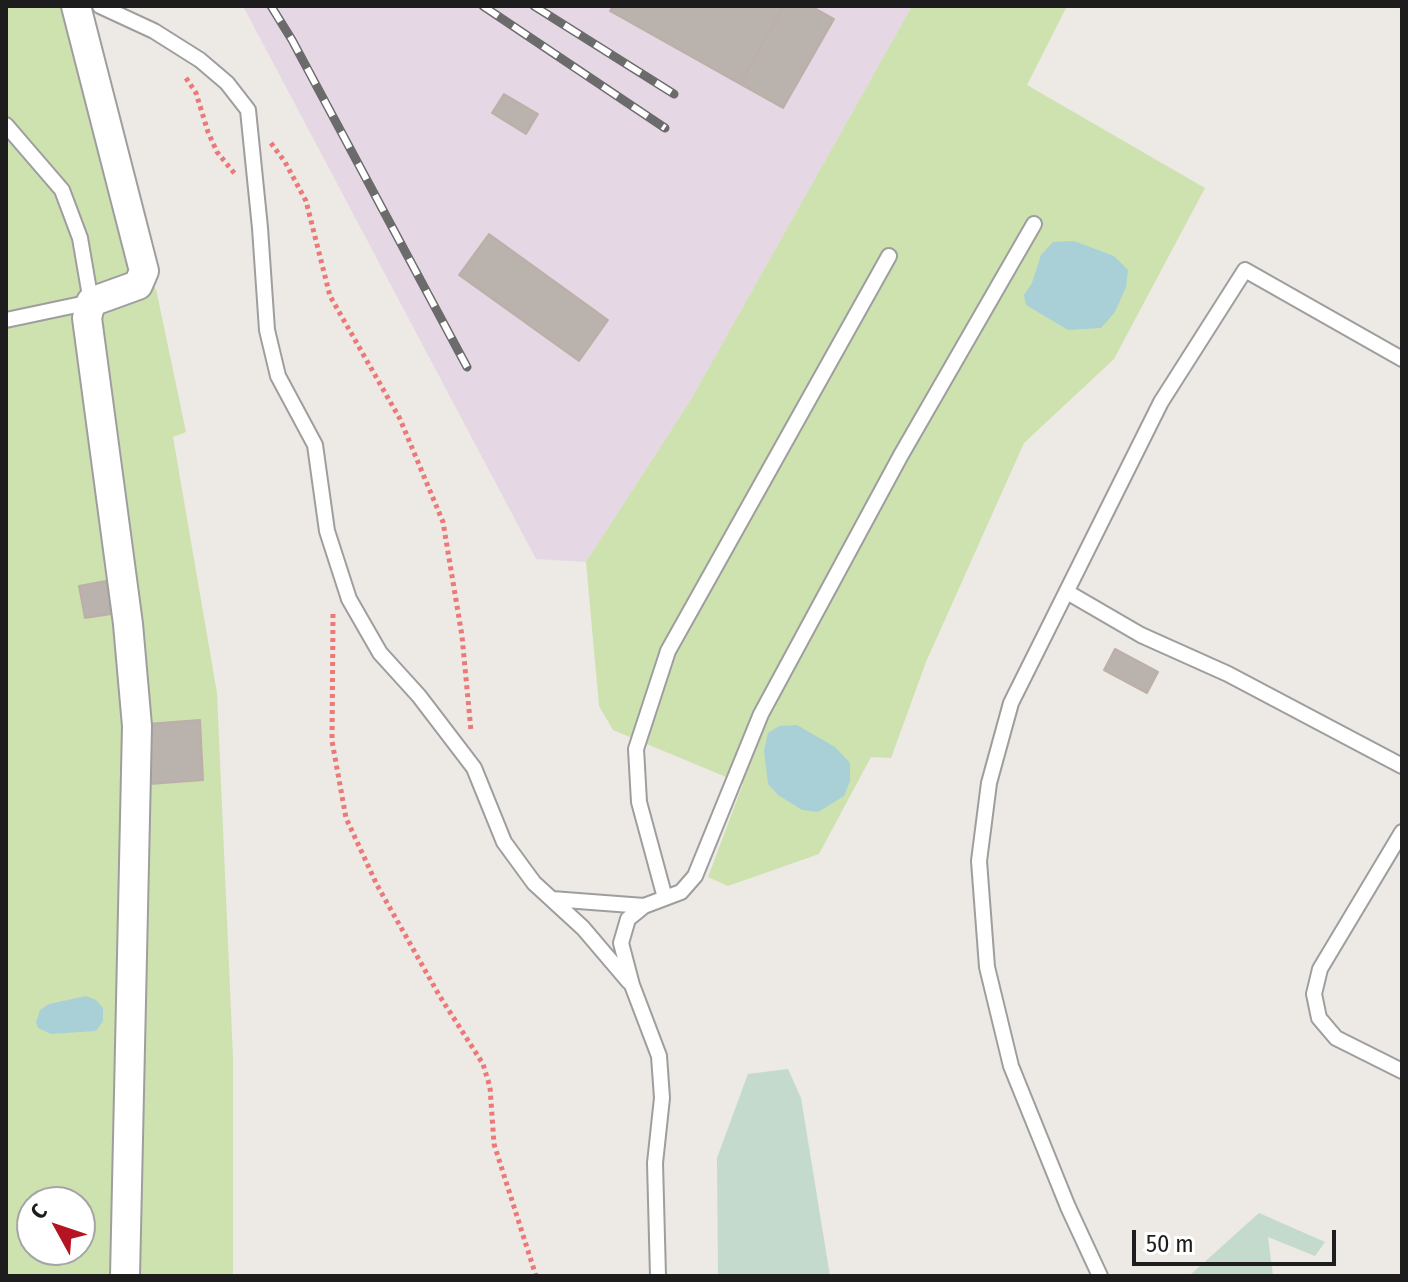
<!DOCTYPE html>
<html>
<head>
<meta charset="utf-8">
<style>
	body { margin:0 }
	#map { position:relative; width:1408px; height:1282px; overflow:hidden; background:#ede9e4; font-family:"Fira Sans Condensed",sans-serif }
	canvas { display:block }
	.frame { position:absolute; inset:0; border:8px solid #1d1d1d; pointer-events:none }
	.north { position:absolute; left:16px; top:1186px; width:80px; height:80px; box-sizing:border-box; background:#fff; border:2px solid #a5a5a5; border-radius:50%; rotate:310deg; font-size:22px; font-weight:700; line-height:32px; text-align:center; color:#1d1d1d }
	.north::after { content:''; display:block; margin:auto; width:28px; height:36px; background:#b51523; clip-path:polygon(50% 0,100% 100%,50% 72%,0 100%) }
	.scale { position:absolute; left:1132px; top:1230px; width:204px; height:36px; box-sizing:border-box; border:4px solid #1d1d1d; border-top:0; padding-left:10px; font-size:24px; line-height:28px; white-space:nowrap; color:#1d1d1d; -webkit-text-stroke:6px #fff; paint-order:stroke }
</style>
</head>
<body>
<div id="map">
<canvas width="1408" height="1282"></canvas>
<div class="frame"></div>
<div class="north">С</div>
<div class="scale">50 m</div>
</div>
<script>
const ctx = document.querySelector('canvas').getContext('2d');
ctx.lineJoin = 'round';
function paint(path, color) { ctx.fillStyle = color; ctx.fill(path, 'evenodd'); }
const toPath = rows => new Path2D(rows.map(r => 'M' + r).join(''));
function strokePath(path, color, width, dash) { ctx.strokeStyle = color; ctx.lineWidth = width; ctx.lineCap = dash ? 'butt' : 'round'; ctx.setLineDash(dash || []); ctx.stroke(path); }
const industrial = toPath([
	[243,6,912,6,690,401,586,562,536,559]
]);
const grass = toPath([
	[6,6,66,6,124,257,156,289,186,432,173,437,217,693,233,1057,233,1276,6,1276],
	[32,1202,80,1202,80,1250,32,1250],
	[912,6,1062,6,1066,8,1027,85,1205,188,1114,359,1024,443,926,662,891,758,871,757,819,854,728,886,708,877,743,784,613,730,599,706,586,562,690,401]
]);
const wetland = toPath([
	[788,1069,801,1098,830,1276,718,1276,717,1158,748,1074],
	[1259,1213,1325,1242,1315,1256,1268,1237,1273,1276,1189,1276]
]);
const water = toPath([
	[1074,241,1114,256,1128,270,1126,287,1115,312,1101,328,1068,330,1026,305,1024,295,1032,283,1041,255,1053,242],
	[797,725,835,747,850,763,850,781,844,796,818,812,802,810,778,795,768,784,764,751,768,733,779,726],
	[86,996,96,1000,103,1008,103,1021,96,1031,51,1034,38,1028,36,1022,40,1010,49,1004]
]);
const building = toPath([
	[613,6,784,6,740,84,610,11,613,6],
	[784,6,811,6,834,19,783,108,740,84,784,6],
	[504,94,538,114,526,134,492,113,504,94],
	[489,234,608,320,579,361,459,275,489,234],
	[106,581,111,614,85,618,79,586,106,581],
	[1115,649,1158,672,1147,693,1104,670,1115,649],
	[200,720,203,780,150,784,147,724,200,720]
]);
const path = toPath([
	[186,78,196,93,208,132,217,152,235,174],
	[271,143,285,162,306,201,330,296,400,419,443,522,462,636,471,731],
	[333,614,332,741,346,818,377,885,439,995,483,1064,490,1087,494,1144,536,1276]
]);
const lane = toPath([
	[100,6,154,31,200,60,227,83,248,110,260,228,267,330,278,376,315,445,327,531,349,599,380,653,419,696,474,768,504,842,534,883,583,928,629,982],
	[6,125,62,190,80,238,91,302,6,320],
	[1067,592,1141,635,1228,674,1402,766],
	[1402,832,1320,969,1314,994,1319,1018,1336,1038,1402,1071],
	[665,898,639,802,636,749,668,651,889,256],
	[552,899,644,906],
	[658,1276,655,1163,662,1098,659,1056,632,985,621,943,628,919,644,906,681,892,695,876,761,714,901,455,1034,224],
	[1100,1276,1068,1207,1011,1066,987,967,979,861,989,783,1011,703,1161,402,1245,270,1402,359]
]);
const street = toPath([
	[76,6,144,271,138,285,91,302,87,318,128,624,137,726,125,1276]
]);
const rail = toPath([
	[271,6,292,40,467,367],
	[483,6,665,128],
	[534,6,674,94]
]);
paint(industrial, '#e6d7e4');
paint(grass, '#cde2af');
paint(wetland, '#c3dacd');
paint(water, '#a9d0d6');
paint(building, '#bab2ad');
strokePath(building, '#bdafa8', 2);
strokePath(lane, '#9e9e9e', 18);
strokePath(street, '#9e9e9e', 32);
strokePath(path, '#eb7977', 5, [4, 4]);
strokePath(lane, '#fff', 14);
strokePath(street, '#fff', 28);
strokePath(rail, '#6b6b6b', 9);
strokePath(rail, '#fff', 6, [18]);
</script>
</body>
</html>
